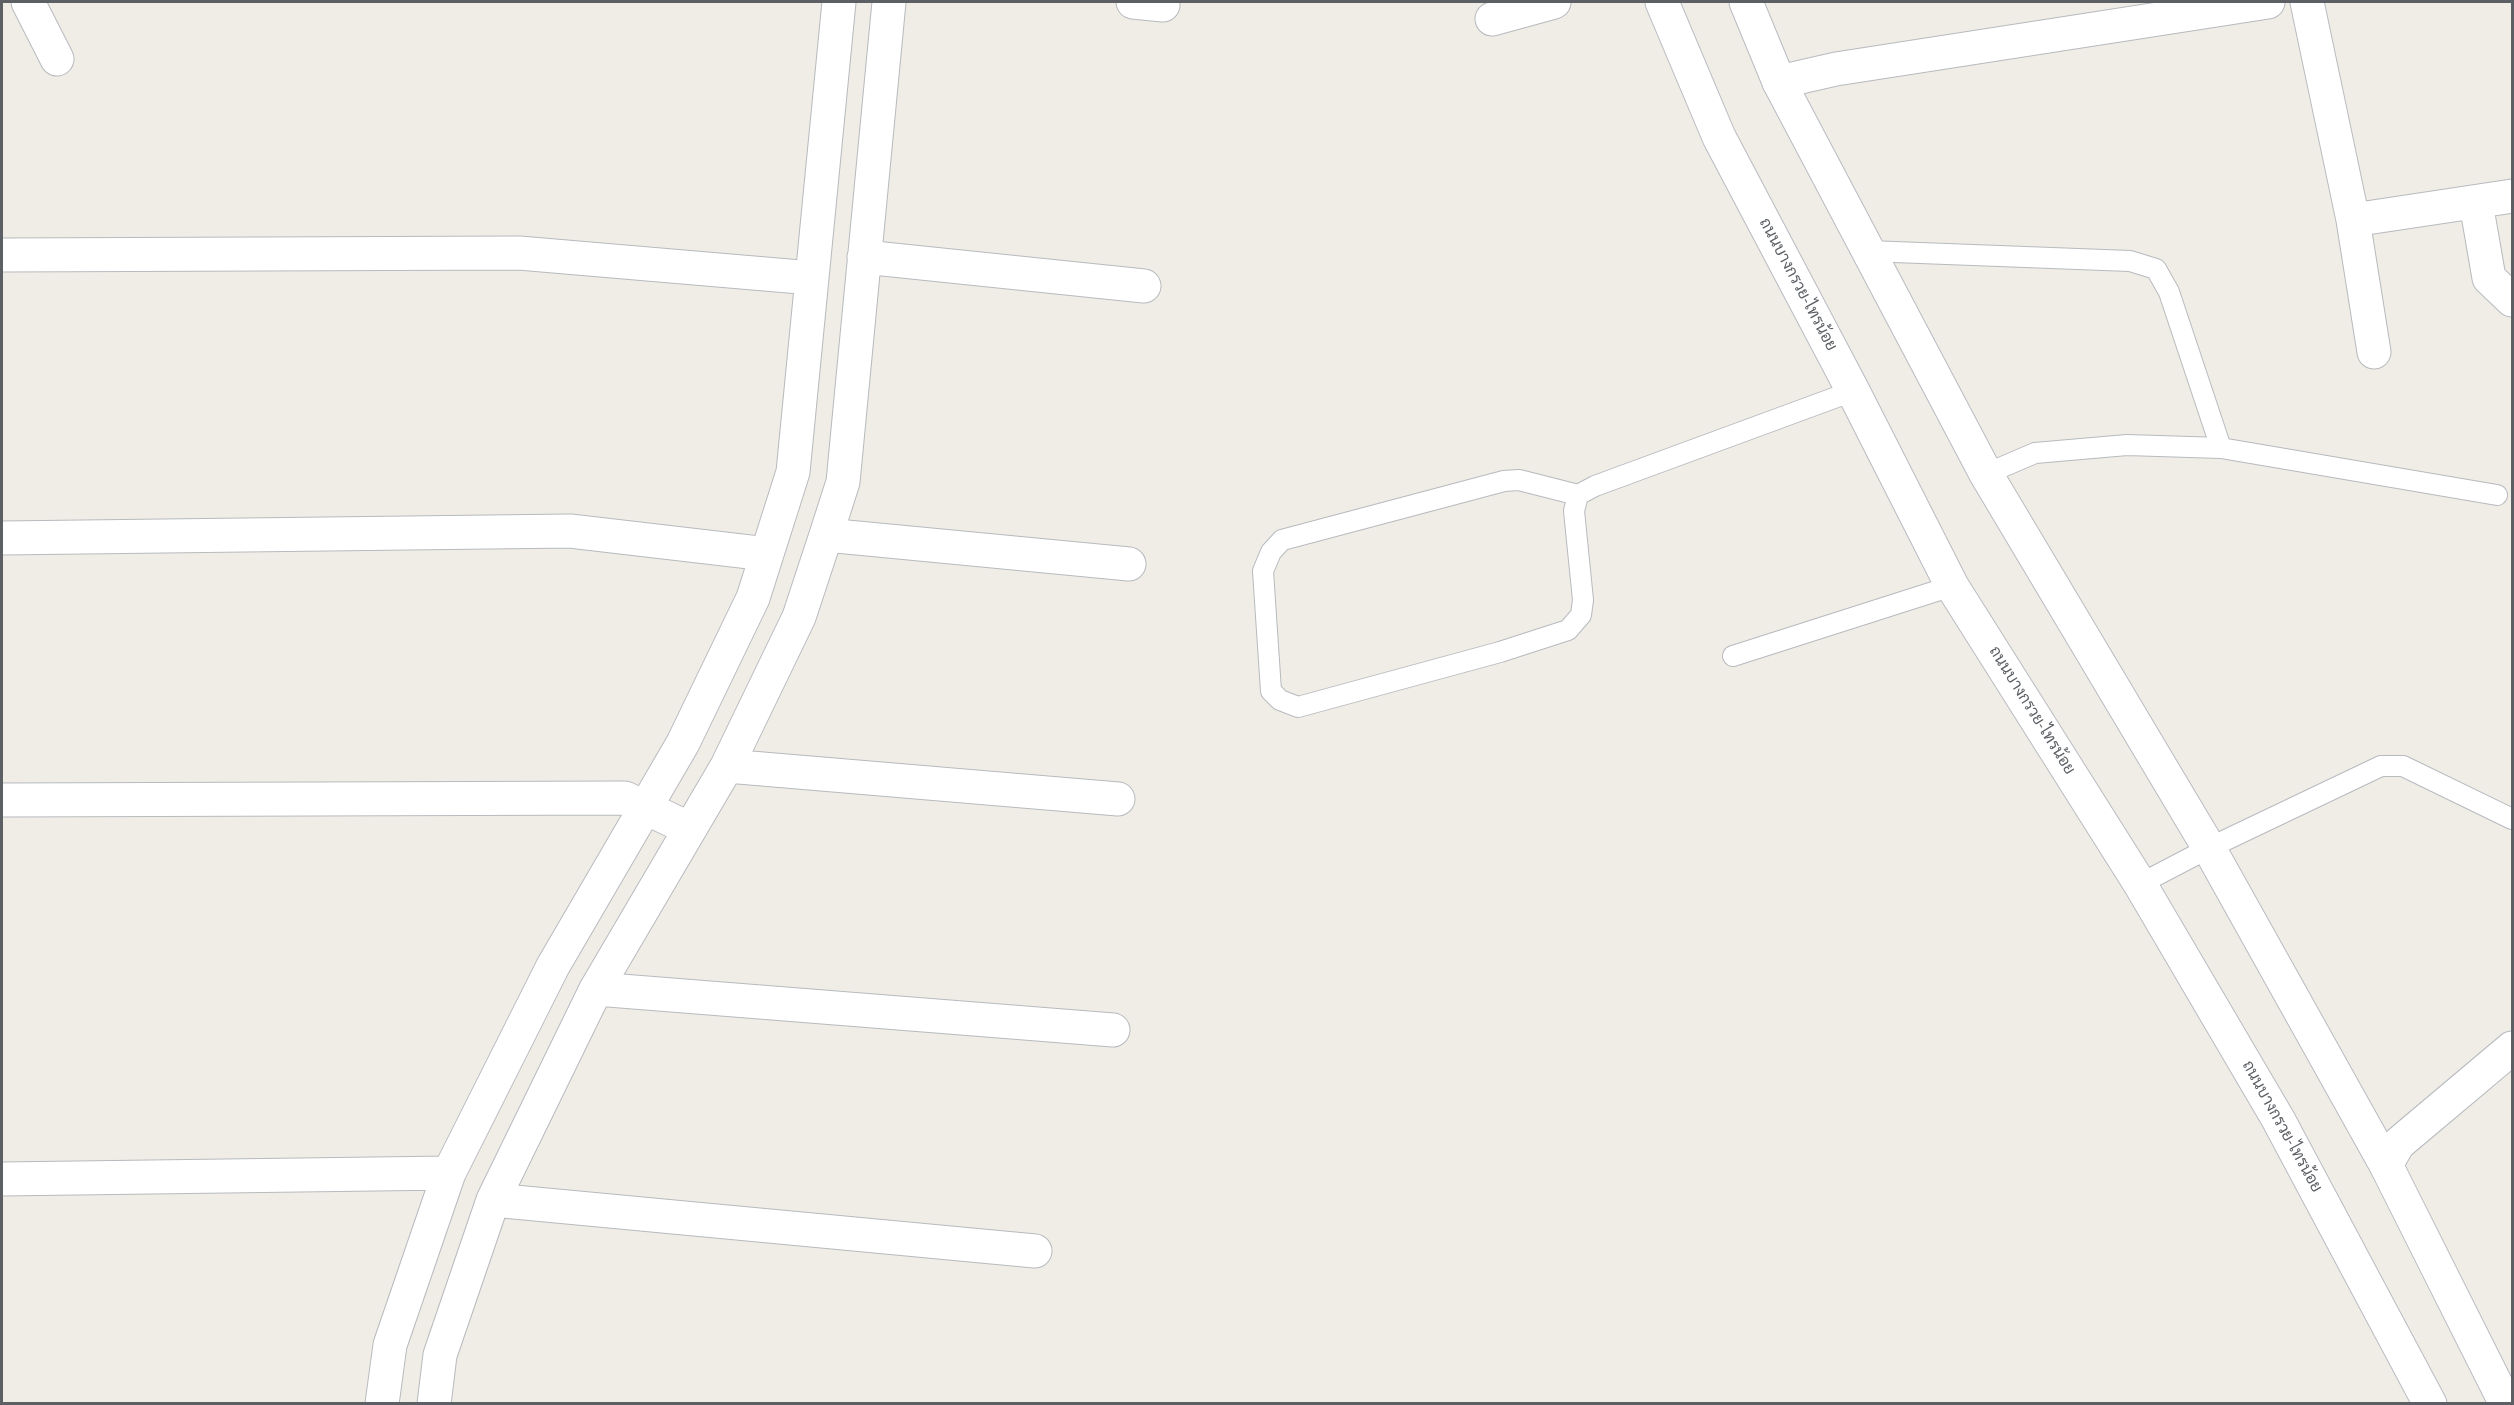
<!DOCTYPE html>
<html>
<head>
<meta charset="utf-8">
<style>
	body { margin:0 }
	#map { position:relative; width:2514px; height:1405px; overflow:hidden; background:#efede5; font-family:"Source Sans 3",sans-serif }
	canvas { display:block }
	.frame { position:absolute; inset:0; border:3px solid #5c6065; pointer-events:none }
</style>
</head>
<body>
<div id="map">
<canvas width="2514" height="1405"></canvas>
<div class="frame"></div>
</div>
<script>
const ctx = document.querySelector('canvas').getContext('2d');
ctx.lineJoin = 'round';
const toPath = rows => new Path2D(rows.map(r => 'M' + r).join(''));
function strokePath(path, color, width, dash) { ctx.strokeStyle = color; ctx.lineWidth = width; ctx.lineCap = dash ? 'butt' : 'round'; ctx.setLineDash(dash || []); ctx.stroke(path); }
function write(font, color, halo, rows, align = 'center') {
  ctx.font = font + ' "Source Sans 3",Sarabun,sans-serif'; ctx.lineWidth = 6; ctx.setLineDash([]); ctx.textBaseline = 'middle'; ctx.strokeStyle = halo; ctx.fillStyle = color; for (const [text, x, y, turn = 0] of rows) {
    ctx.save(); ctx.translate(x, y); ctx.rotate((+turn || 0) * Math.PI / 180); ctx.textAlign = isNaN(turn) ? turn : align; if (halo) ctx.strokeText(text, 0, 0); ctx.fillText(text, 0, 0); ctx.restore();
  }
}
const service = toPath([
	[1868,251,2130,261,2156,269,2169,292,2221,448],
	[1986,474,2035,453,2127,445,2221,448,2497,495],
	[1578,495,1574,511,1583,600,1581,615,1568,630,1500,652,1298,707,1280,700,1271,691,1263,571,1271,552,1282,540,1504,481,1519,480,1578,495,1595,486,1853,391],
	[1733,656,1952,586],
	[2140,884,2209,848,2381,766,2403,766,2512,819]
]);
const minor = toPath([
	[28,2,57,59],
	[1133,2,1163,5],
	[2307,2,2353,220,2374,352],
	[1492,19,1554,2],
	[1779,82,1836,69,2268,2],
	[2476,203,2489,278,2512,300],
	[2353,220,2512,196],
	[2,255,519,253,812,278],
	[864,257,1144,286],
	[826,535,1129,564],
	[2,538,570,531,767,554],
	[727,766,1118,799],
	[2,800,625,798,690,829],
	[596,989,1113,1030],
	[2386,1165,2398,1144,2512,1048],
	[2,1179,449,1173],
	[493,1200,1035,1251],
	[382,1404,390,1345,449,1173,553,966,683,743,753,598,793,472,839,2],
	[434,1404,440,1355,493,1200,596,989,727,766,799,617,826,535,843,482,889,2]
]);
const secondary = toPath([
	[1662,2,1719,137,1853,391,1952,586,2140,884,2278,1119,2430,1404],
	[1746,2,1779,82,1986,474,2209,848,2386,1165,2506,1404]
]);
const streetNames = [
	["ถนนบางกรวย-ไทรน้อย",1797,285,62],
	["ถนนบางกรวย-ไทรน้อย",2031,711,58],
	["ถนนบางกรวย-ไทรน้อย",2281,1127,61]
];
strokePath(service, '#b7babf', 22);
strokePath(minor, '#b7babf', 35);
strokePath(secondary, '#b8bbc1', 35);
strokePath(service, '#fff', 20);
strokePath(minor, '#fff', 33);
strokePath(secondary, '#fff', 33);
write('16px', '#5c6065', '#fff', streetNames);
</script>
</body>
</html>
